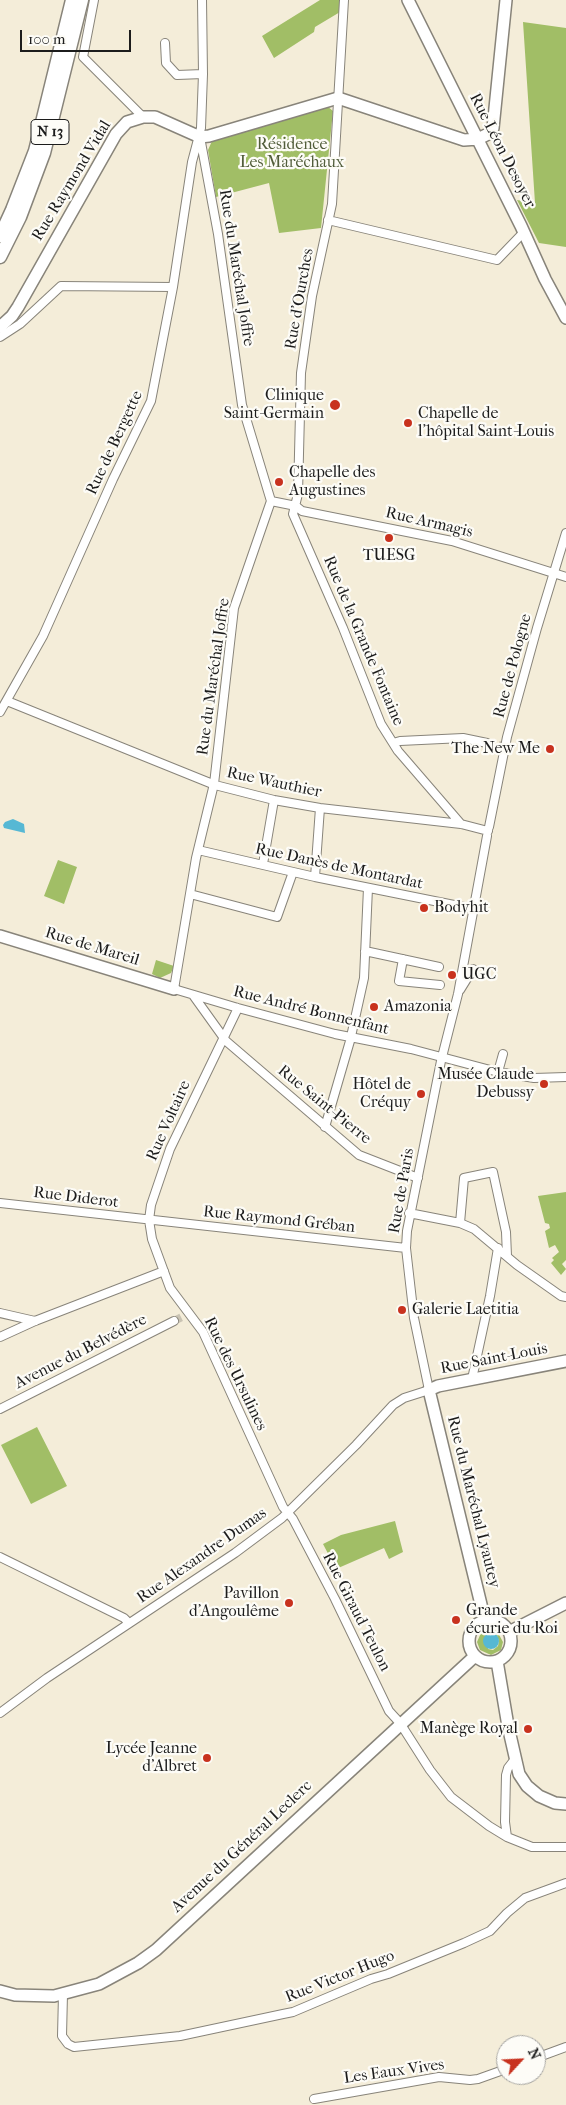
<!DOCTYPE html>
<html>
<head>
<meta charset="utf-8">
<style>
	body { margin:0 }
	#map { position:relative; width:566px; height:2105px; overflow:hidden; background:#f4edd9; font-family:"IM FELL French Canon",serif }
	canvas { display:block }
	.north { position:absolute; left:496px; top:2035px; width:50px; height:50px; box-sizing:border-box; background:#fdfcf7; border:1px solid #a3a29f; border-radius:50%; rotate:65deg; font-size:14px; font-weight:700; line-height:20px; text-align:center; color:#1c1c1c }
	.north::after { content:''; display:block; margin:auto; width:18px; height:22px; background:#c8321e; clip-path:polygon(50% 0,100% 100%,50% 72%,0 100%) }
	.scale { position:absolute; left:20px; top:30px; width:111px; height:22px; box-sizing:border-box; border:2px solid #1c1c1c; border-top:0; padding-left:6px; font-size:15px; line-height:18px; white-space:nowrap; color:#1c1c1c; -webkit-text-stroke:4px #fdfcf7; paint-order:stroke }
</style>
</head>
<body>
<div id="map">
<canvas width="566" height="2105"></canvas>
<div class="north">N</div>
<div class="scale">100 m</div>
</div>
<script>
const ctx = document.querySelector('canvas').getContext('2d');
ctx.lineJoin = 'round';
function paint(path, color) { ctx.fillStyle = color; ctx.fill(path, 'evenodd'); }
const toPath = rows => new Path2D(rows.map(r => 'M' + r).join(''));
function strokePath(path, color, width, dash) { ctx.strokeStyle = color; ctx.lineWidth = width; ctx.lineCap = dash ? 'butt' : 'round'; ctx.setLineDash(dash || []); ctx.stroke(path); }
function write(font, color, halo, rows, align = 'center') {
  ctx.font = font + ' "IM FELL French Canon",serif'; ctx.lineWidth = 4.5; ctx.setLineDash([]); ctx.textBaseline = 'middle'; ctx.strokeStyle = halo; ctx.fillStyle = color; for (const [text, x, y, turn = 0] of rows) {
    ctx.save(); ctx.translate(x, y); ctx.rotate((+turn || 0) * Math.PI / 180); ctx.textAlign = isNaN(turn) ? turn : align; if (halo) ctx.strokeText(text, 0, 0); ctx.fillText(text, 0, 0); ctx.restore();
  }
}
const green = toPath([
	[320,0,341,0,340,12,315,27,314,32,274,58,262,36],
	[523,22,566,28,566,247,539,243,517,200,535,203],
	[327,106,333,111,321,228,279,233,269,183,216,197,208,150,212,141],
	[58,860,77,867,64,904,44,896],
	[156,960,174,966,171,973,160,978,152,974],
	[566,1192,566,1260,562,1264,566,1269,561,1275,551,1263,554,1260,552,1258,559,1252,555,1245,549,1248,545,1231,550,1228,549,1224,545,1223,538,1196],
	[37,1427,67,1486,31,1504,1,1445],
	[395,1521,403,1552,389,1559,384,1548,336,1569,323,1544,341,1535],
	[489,1629,497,1631,503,1642,501,1650,491,1655,480,1650,477,1642,481,1633],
	[490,1633,497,1636,499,1641,498,1646,493,1650,488,1649,487,1634]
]);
const water = toPath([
	[13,819,24,824,25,833,4,828,3,825,5,822],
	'483 1641a8 8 0 1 1 16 0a8 8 0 1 1-16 0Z'
]);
const streetTunnel = toPath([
	[487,743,505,746],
	[174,1321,184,1316]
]);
const street = toPath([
	[94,0,83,57,143,117],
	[344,0,332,204,312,296,301,373,298,494,293,514,343,628,381,724,398,751,461,824],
	[165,43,166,63,177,75,203,74],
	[200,137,218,234,242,405,271,501,234,608,214,784,196,858,174,989,238,1008,335,1034,411,1049,498,1072,534,1078,566,1077],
	[328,220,497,260,524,232],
	[0,337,20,324,61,286,173,287],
	[271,501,296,506,302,511,452,541,566,577],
	[7,701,215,785,274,800,320,808,461,824,488,831],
	[0,712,43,636,113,479,151,401,173,287,192,162,201,128,203,74,202,0],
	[393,743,400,741,463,738,487,743],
	[489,827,507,737,537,628,566,533],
	[198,850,315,877,474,909],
	[263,864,274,800],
	[315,877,320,808],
	[190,894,277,917,293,872],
	[365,951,439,967],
	[403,959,399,981,440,985],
	[460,990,473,969],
	[193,995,226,1041,359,1155,418,1178],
	[238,1008,170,1149,151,1205,149,1220,152,1239,170,1288,203,1332,283,1507,293,1519,335,1599,389,1711,400,1723,430,1770,451,1797,489,1826,507,1837,532,1847,566,1847],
	[498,1072,503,1054],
	[325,1127,350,1041,364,978,368,888],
	[0,1203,406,1248],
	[409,1213,460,1223,474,1229,517,1265,561,1296,566,1297],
	[460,1223,464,1178,493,1172,506,1232,507,1256],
	[0,1313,35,1321],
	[0,1337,35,1321,164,1271],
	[472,1379,490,1296,498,1248],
	[0,1409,174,1321],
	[0,1557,124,1618,129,1623],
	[0,1713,47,1678,235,1553,282,1518,356,1445,393,1405,404,1398,429,1390,414,1318,406,1248,407,1231,441,1061,458,994,487,836],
	[507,1837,505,1822,506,1775,508,1768,515,1759],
	[63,1994,62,2036,68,2044,74,2047,180,2036,283,2014,293,2012,371,1979,388,1974,464,1943,490,1931,507,1913,525,1898,566,1883],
	[536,2058,566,2047],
	[314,2099,439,2077,470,2080,478,2079,506,2069]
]);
const secondary = toPath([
	[408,0,521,226,545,279,566,318],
	[0,327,12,316,18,307,116,134,127,122,143,117,155,117,200,137,209,136,338,98,464,140,478,139,490,133,493,128,506,0],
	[0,936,174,989],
	'469 1641a21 21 0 1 1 42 0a21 21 0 1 1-42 0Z',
	[485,1621,429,1390,438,1386,566,1361],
	[509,1632,566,1603],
	[497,1661,508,1726,519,1774,527,1786,539,1796,555,1803,566,1804],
	[0,1991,15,1995,54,1996,99,1984,138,1963,156,1950,475,1656]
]);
const primary = toPath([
	[0,236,12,210,35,151,72,0],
	[0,257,20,217,44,153,82,0]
]);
const markers = [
	[335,405,6,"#c8321e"],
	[408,423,5,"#c8321e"],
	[279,482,5,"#c8321e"],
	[389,538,5,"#c8321e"],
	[550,749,5,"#c8321e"],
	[424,908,5,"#c8321e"],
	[452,975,5,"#c8321e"],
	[374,1007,5,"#c8321e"],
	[544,1084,5,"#c8321e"],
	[421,1094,5,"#c8321e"],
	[402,1310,5,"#c8321e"],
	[289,1603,5,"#c8321e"],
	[456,1620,5,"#c8321e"],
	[528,1729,5,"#c8321e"],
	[207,1758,5,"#c8321e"]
];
const shields = [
	[50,132,38]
];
const shieldNames = [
	["N 13",50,132]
];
const parkNames = [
	["Résidence",292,145],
	["Les Maréchaux",292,163]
];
const streetNames = [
	["Rue Léon Desoyer",502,151,63],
	["Rue Raymond Vidal",72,181,-59],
	["Rue du Maréchal Joffre",236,268,81],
	["Rue d'Ourches",300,299,-80],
	["Rue de Bergette",115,443,-65],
	["Rue Armagis",429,523,13],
	["Rue de la Grande Fontaine",363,641,67],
	["Rue de Pologne",513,666,-75],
	["Rue du Maréchal Joffre",214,677,-82],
	["Rue Wauthier",274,783,12],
	["Rue Danès de Montardat",339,867,12],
	["Rue de Mareil",92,947,17],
	["Rue André Bonnenfant",311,1011,14],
	["Rue Saint-Pierre",324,1105,39],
	["Rue Voltaire",169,1121,-66],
	["Rue de Paris",402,1191,-80],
	["Rue Diderot",76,1198,7],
	["Rue Raymond Gréban",279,1220,6],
	["Avenue du Belvédère",81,1352,-27],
	["Rue Saint-Louis",494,1359,-11],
	["Rue des Ursulines",235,1374,64],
	["Rue du Maréchal Lyautey",473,1502,76],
	["Rue Alexandre Dumas",202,1556,-35],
	["Rue Giraud Teulon",356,1612,63],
	["Avenue du Général Leclerc",242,1847,-43],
	["Rue Victor Hugo",340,1977,-22],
	["Les Eaux Vives",394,2072,-8]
];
const poiNames = [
	["Clinique",324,396],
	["Saint-Germain",324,414],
	["Chapelle de",418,414,"left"],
	["l'hôpital Saint-Louis",418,432,"left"],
	["Chapelle des",289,473,"left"],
	["Augustines",289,491,"left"],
	["TUESG",389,556,"center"],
	["The New Me",540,749],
	["Bodyhit",434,908,"left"],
	["UGC",462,975,"left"],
	["Amazonia",384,1007,"left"],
	["Musée Claude",534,1075],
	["Debussy",534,1093],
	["Hôtel de",411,1085],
	["Créquy",411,1103],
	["Galerie Laetitia",412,1310,"left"],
	["Pavillon",279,1594],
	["d'Angoulême",279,1612],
	["Grande",466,1611,"left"],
	["écurie du Roi",466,1629,"left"],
	["Manège Royal",518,1729],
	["Lycée Jeanne",197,1749],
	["d'Albret",197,1767]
];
paint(green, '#a1be66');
paint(water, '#56b8d4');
strokePath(streetTunnel, '#c9c3b3', 8, [8, 4]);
strokePath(street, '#88847a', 10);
strokePath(secondary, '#88847a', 14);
strokePath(primary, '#88847a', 15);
strokePath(street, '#fff', 8);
strokePath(secondary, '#fff', 11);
strokePath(primary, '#fff', 12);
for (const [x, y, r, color] of markers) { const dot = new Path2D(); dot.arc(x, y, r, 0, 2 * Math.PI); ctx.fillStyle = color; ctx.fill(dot); strokePath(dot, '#fdfcf7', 2); }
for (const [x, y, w] of shields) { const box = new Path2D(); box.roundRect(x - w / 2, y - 12.5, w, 25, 4); ctx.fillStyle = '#fdfcf7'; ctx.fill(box); strokePath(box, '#1c1c1c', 1); }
write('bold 15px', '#1c1c1c', null, shieldNames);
write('16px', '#515d3a', '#fdfcf7', parkNames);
write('16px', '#1c1c1c', '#fdfcf7', streetNames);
write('16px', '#1c1c1c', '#fdfcf7', poiNames, 'right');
</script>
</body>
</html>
